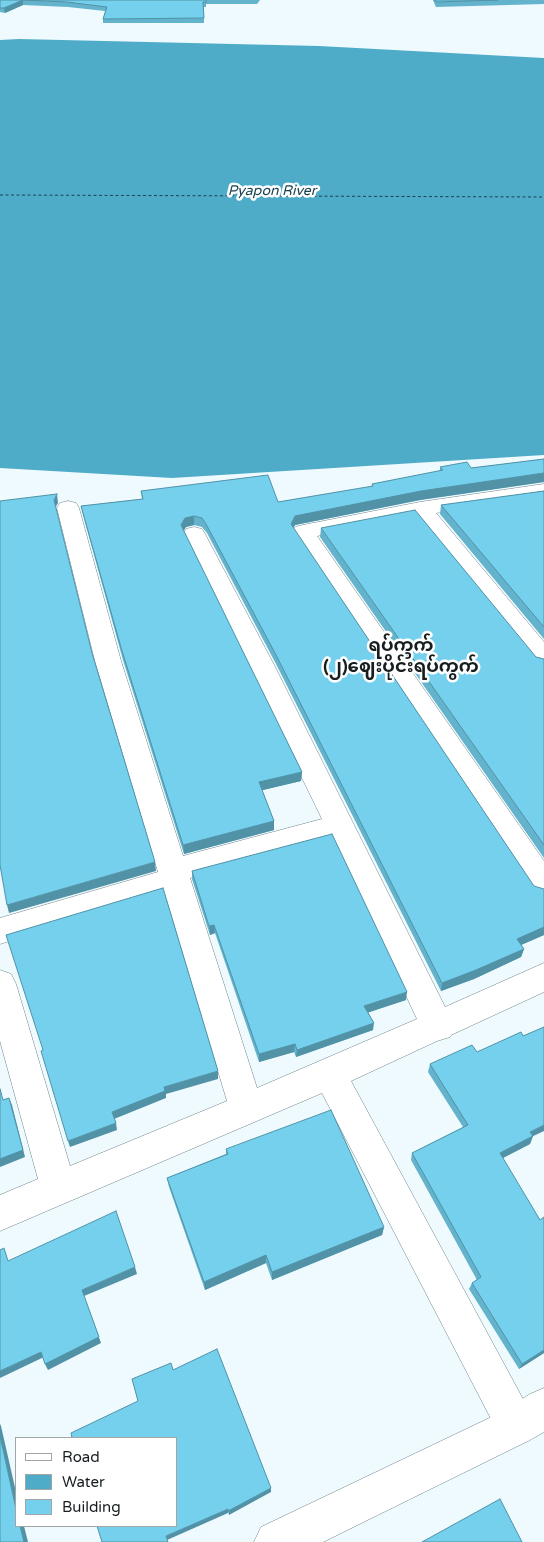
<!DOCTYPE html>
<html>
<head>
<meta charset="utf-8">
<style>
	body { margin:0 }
	#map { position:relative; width:544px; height:1542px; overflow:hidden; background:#eefafe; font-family:"Varela Round",sans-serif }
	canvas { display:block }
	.legend { position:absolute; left:15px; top:1437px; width:162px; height:90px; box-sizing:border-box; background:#fff; border:1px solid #a2a5a6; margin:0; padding:6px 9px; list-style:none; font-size:15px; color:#171e20 }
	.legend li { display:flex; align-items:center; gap:10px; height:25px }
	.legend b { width:25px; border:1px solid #a2a5a6 }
</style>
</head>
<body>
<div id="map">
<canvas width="544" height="1542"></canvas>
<ul class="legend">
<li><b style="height:6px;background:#fff"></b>Road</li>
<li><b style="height:14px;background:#4facc9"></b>Water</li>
<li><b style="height:14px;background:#74d0ed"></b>Building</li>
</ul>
</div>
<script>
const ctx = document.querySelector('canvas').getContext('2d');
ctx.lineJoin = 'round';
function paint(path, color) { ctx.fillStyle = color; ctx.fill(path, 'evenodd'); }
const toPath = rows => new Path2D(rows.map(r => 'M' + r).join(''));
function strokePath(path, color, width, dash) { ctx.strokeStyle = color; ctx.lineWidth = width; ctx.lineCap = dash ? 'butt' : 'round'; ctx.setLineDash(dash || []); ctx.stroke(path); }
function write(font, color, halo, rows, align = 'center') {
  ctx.font = font + ' "Varela Round","Noto Sans Myanmar",sans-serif'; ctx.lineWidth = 5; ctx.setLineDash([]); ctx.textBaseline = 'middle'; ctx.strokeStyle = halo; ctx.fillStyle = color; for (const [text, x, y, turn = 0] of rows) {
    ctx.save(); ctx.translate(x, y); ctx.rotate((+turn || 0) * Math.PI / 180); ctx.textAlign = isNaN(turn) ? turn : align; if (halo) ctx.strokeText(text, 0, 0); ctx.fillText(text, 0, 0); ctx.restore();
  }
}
const water = toPath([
	[19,39,319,46,544,58,544,455,172,478,0,468,0,40]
]);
const ferry = toPath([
	[0,195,544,197]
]);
const street = toPath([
	[544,484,544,498,436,513,544,642,544,668,535,665,415,517,317,536,544,861,544,897,533,894,292,532,295,527,303,525,420,502,544,484],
	[68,501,76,503,79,508,121,661,183,856,322,819,183,534,186,529,194,527,202,529,205,534,273,663,445,1007,544,963,544,992,451,1035,450,1037,437,1041,351,1081,530,1412,536,1426,530,1440,516,1446,502,1440,322,1093,0,1231,0,1195,38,1179,0,1041,0,970,11,974,16,984,70,1166,227,1101,165,894,0,944,0,918,158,872,95,661,57,508,60,503,68,501],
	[332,839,417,1019,257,1088,190,878,332,839]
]);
const secondary = toPath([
	[544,1388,544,1432,530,1440,323,1542,254,1542,261,1527,502,1412,530,1394,544,1388]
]);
const wall = toPath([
	[0,0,260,0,257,4,206,4,206,7,204,7,204,23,103,23,103,19,105,11,68,7,23,5,5,13,0,12],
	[433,0,544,0,544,4,436,7],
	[544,459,544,482,420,500,295,525,293,528,544,935,521,945,524,949,521,957,474,979,441,991,275,662,207,533,202,527,194,525,186,527,183,531,302,772,301,781,262,790,274,821,274,830,184,854,123,660,83,515,81,506,142,499,141,491,278,502,372,487,372,484,440,471,440,467,471,468],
	[544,491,544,639,440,514,441,505],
	[321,528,536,657,544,659,544,858,320,537],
	[192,871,406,1000,368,1012,373,1030,296,1057,294,1052,259,1062,215,933,210,935,192,879],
	[430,1064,533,1136,530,1144,503,1158,544,1353,519,1369,469,1289,472,1283,477,1280,411,1160,412,1153,463,1127,428,1072],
	[226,1149,384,1227,382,1235,272,1280,266,1263,205,1290,169,1187,167,1178,226,1154]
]);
const shadedWall = toPath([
	[23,0,23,5,5,13,4,8],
	[544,473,544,482,420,500,295,525,290,533,291,524,295,516,421,491],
	[57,494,58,503,55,508,54,500],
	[194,516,194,525,186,527,181,535,181,525,185,518],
	[302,772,301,781,259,791,259,782],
	[274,821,274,830,184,854,183,845],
	[155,862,156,871,9,913,7,905],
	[214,925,215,933,210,935,209,926],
	[544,927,544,935,514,948,517,939],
	[524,949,521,957,474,979,441,991,442,983],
	[407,992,406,1000,364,1014,364,1006],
	[374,1023,373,1030,296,1057,297,1050],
	[295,1044,294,1052,259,1062,259,1054],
	[218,1071,218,1079,166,1094,166,1098,114,1119,112,1112,164,1087],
	[9,1098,12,1105,25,1157,0,1167,0,1159],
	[116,1123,117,1130,70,1147,68,1141],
	[544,1125,544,1131,527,1139,530,1132],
	[533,1136,530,1144,497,1161,500,1153],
	[384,1227,382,1235,272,1280,272,1272],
	[266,1255,266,1263,205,1290,204,1282],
	[135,1267,137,1274,84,1296,101,1343,48,1370,45,1364,82,1290],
	[544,1350,544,1353,519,1369,522,1364],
	[41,1352,44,1357,0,1378,0,1371],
	[0,1424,1,1426,16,1492,16,1509,0,1436],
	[271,1488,271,1492,229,1515,228,1511],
	[228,1509,228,1513,167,1540,168,1542,166,1536],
	[20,1526,24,1526,28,1542,24,1542]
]);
const building = toPath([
	[0,0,206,0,206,2,203,2,204,18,103,19,107,7,67,2,23,0,4,8,0,8,0,0],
	[435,0,498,0,436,2,435,0],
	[544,459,544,473,421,491,295,516,291,524,534,886,544,889,544,927,517,939,524,949,476,970,442,983,275,653,206,524,202,518,194,516,185,518,181,525,302,772,259,782,274,821,183,845,122,651,81,506,143,499,141,491,268,475,278,502,373,486,372,484,443,470,440,467,467,462,471,468,544,459],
	[544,491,544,627,441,505,544,491],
	[57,494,54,500,92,653,155,862,7,905,0,865,0,501,57,494],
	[415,510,536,657,544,659,544,845,321,528,415,510],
	[332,834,407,992,364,1006,374,1023,297,1050,295,1044,259,1054,214,925,209,926,192,871,332,834],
	[163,888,218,1071,164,1087,165,1091,112,1112,116,1123,68,1141,41,1051,43,1050,6,935,163,888],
	[544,1027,544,1125,530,1132,533,1136,500,1153,540,1220,544,1217,544,1350,522,1364,472,1283,481,1277,412,1153,468,1125,430,1064,472,1045,477,1052,521,1032,523,1036,544,1027],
	[0,1089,3,1100,9,1098,23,1150,0,1159,0,1089],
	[331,1110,384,1227,272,1272,266,1255,204,1282,167,1178,228,1154,226,1149,331,1110],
	[116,1211,135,1267,82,1290,99,1337,45,1364,41,1352,0,1371,0,1250,4,1248,8,1261,116,1211],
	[217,1349,271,1488,228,1511,228,1509,166,1536,168,1542,102,1542,97,1526,176,1526,176,1438,72,1438,71,1433,138,1401,132,1379,171,1363,173,1370,217,1349],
	[0,1436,16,1509,16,1526,20,1526,24,1542,0,1542,0,1436],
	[500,1499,522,1542,422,1542,500,1499]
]);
const farWaternames = [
	["Pyapon River",272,191]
];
const quarterNames = [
	["ရပ်ကွက်",401,646],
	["(၂)ဈေးပိုင်းရပ်ကွက်",401,667]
];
paint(water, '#4facc9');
strokePath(ferry, '#1a4350', 1, [3, 2.5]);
strokePath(street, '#71848a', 1);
strokePath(secondary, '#71848a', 1);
paint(street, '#fff');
paint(secondary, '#fff');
paint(wall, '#64b3cc');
paint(shadedWall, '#5192a6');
paint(building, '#74d0ed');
strokePath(building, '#5192a6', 1);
write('italic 14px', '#1a4350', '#fff', farWaternames);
write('bold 18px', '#171e20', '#fff', quarterNames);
</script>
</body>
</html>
